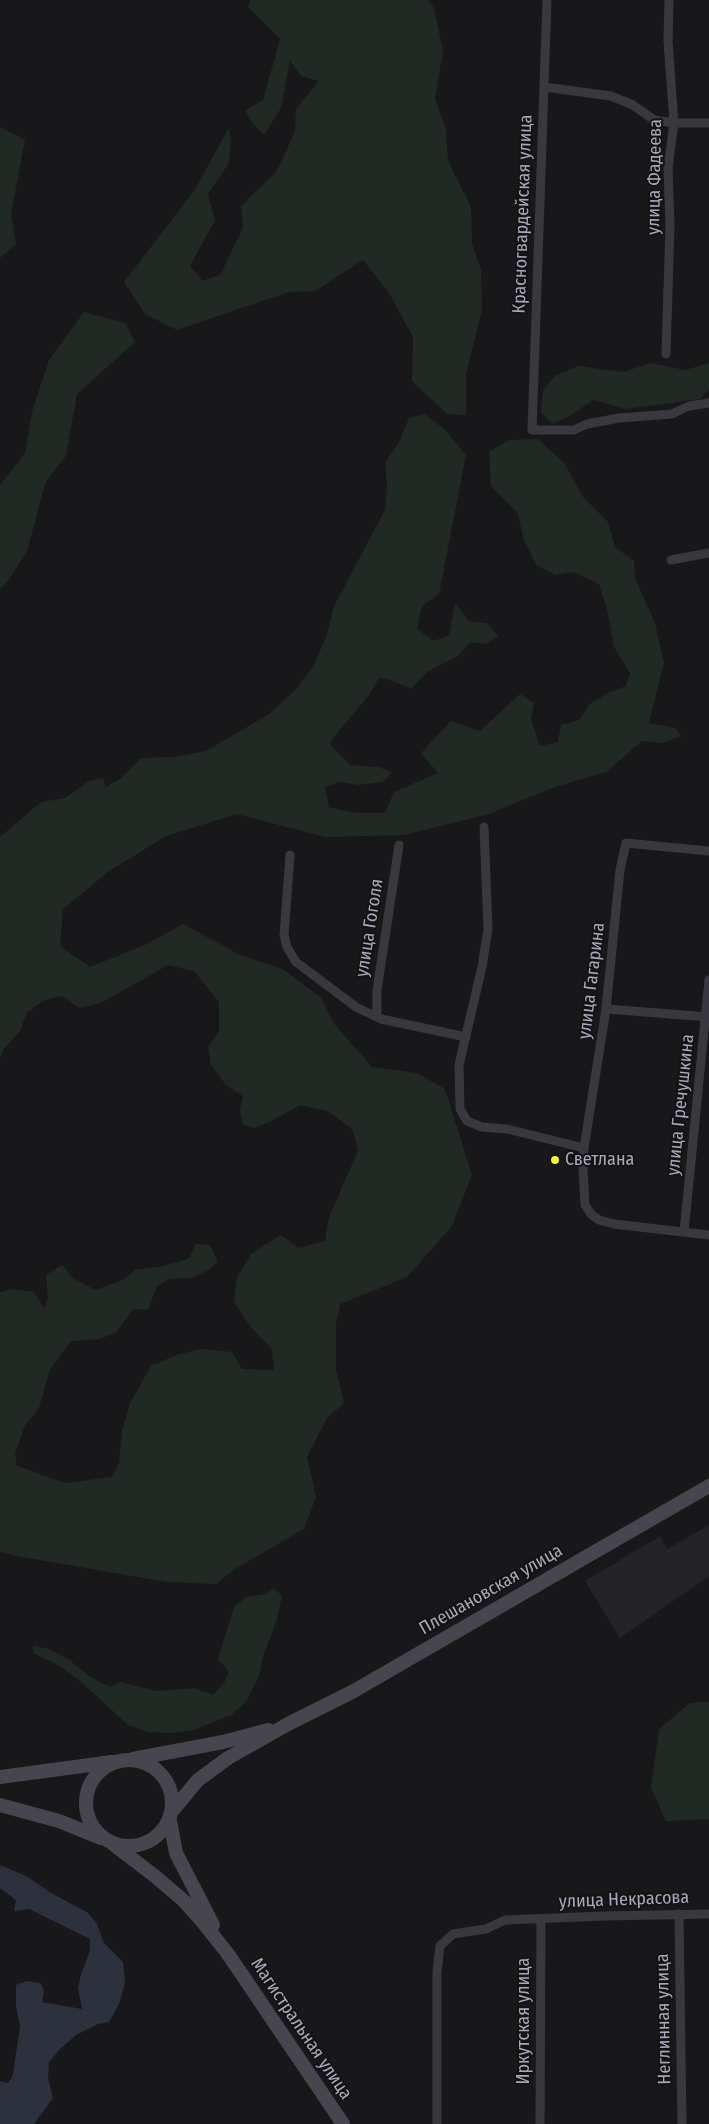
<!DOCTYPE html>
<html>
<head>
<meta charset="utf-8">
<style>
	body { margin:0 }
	canvas { display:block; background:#181719 }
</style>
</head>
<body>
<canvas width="709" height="2124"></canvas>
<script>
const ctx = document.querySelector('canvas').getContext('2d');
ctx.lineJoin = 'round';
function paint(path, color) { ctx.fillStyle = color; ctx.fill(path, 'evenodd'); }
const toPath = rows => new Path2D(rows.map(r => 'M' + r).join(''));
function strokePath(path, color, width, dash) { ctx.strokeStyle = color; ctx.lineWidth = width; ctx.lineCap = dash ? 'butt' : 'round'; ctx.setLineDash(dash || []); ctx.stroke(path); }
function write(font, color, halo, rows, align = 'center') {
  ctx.font = font + ' "Fira Sans Condensed",sans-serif'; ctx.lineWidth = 4; ctx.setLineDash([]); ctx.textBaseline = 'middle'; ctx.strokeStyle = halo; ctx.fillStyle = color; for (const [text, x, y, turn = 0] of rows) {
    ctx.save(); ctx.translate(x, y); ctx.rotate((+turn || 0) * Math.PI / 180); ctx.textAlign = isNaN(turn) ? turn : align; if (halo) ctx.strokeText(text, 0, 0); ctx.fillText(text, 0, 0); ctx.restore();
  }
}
const built = toPath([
	[709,1525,709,1576,620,1638,585,1581,660,1536,667,1549]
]);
const green = toPath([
	[250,0,428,0,434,8,443,51,435,99,446,129,448,161,471,207,472,243,481,270,482,310,466,374,466,415,447,414,412,381,413,337,389,293,363,260,315,291,289,292,177,330,145,314,124,282,194,191,229,128,231,140,229,163,208,194,215,220,190,266,203,281,220,275,243,228,241,206,276,172,295,132,296,109,319,81,301,76,290,61,281,108,264,135,250,120,245,111,263,100,280,39,248,7],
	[0,127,25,140,11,214,16,245,0,258],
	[84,312,125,323,135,342,77,394,66,456,46,481,27,551,8,581,0,589,0,485,25,453,33,408,49,360],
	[651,363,685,370,709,363,709,389,700,399,626,409,593,400,570,416,552,424,541,412,543,390,555,376,578,366,623,372],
	[425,414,445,430,466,455,439,594,422,606,417,629,434,641,449,635,455,603,469,621,487,623,498,636,487,644,470,642,458,656,427,672,411,689,391,680,379,678,369,695,337,733,330,744,350,765,378,767,392,772,383,782,358,785,340,782,325,787,329,807,354,813,385,813,394,792,438,773,421,753,451,721,480,731,520,694,534,703,531,719,540,746,558,742,561,725,579,720,590,704,608,693,626,686,630,673,614,647,607,609,599,584,574,572,555,575,536,565,524,540,517,512,491,486,489,452,509,440,538,439,565,464,583,497,608,522,615,547,634,561,635,578,655,623,664,663,649,723,676,728,681,736,662,743,642,741,606,772,555,787,489,814,404,835,325,837,237,814,166,836,108,872,63,909,60,946,90,967,147,944,183,924,240,955,283,969,321,998,335,1025,372,1067,417,1073,445,1089,472,1175,452,1226,407,1277,340,1304,336,1324,336,1370,344,1403,327,1418,307,1457,316,1497,304,1529,235,1569,216,1584,167,1582,11,1555,0,1551,0,1292,13,1289,34,1292,44,1308,48,1299,46,1275,62,1265,73,1278,95,1290,123,1280,135,1270,164,1266,188,1259,196,1244,210,1245,218,1262,208,1270,192,1278,169,1279,157,1286,148,1310,133,1309,116,1333,99,1339,71,1341,50,1369,39,1408,25,1425,15,1453,17,1466,65,1483,112,1477,119,1463,122,1431,130,1403,151,1366,176,1355,202,1349,232,1352,242,1369,274,1370,272,1349,250,1326,234,1302,237,1277,251,1254,281,1235,298,1248,325,1241,329,1217,358,1151,353,1130,328,1111,300,1105,269,1122,255,1128,243,1125,240,1110,243,1096,226,1085,211,1065,208,1047,219,1032,219,1002,194,971,168,965,101,1003,79,1008,62,996,45,1000,27,1012,20,1031,3,1050,0,1059,0,837,41,802,65,798,89,781,103,778,106,787,121,778,141,758,173,757,206,751,269,714,295,690,313,667,326,637,334,606,385,510,387,485,385,463,399,442,409,418],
	[274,1588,282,1596,277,1620,263,1656,260,1673,246,1702,231,1715,194,1730,173,1733,148,1732,128,1725,80,1681,58,1665,33,1653,33,1646,49,1649,68,1659,92,1678,110,1687,120,1682,157,1691,195,1688,213,1695,224,1683,229,1672,218,1659,234,1607,246,1597,265,1594],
	[709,1702,709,1819,666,1821,651,1788,659,1729,690,1703]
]);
const water = toPath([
	[0,1865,28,1877,51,1893,87,1912,97,1924,104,1943,123,1962,125,1983,119,2004,109,2022,98,2024,76,2035,60,2049,49,2062,48,2078,53,2098,34,2124,0,2124,0,2081,8,2083,13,2075,20,2026,16,2006,16,1985,27,1981,40,1983,44,1990,42,2002,82,2009,78,1988,81,1974,90,1951,90,1939,29,1909,14,1911,16,1900,0,1888]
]);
const street = toPath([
	[547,0,532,430,574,430,587,424,619,418,672,414,689,406,709,403],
	[544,87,611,96,633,105,654,120,674,123,709,123],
	[666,354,670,226,668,168,674,123,668,41,669,0],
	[671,560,709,553],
	[484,827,488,929,482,967,459,1065,460,1109,467,1121,482,1127,507,1129,584,1148],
	[709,851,626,843,620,870,606,1009,584,1148,583,1169,585,1205,591,1214,599,1220,614,1224,709,1235],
	[290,855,284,935,287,947,296,962,356,1007,381,1019,466,1037],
	[606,1009,709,1017],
	[377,1017,377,990,399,845],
	[684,1232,709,980],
	[679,1914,682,2124],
	[437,2124,437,1972,440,1946,453,1934,486,1929,505,1920,604,1916,709,1914],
	[540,2124,541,1919]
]);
const secondary = toPath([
	[133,1759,223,1742,268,1730],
	'86 1803a43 43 0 1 1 86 0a43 43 0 1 1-86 0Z',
	[0,1777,112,1762],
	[0,1805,59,1821,101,1838],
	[173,1810,198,1780,228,1758,290,1723,352,1692,709,1486],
	[170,1821,176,1853,213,1925],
	[113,1844,156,1877,184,1901,201,1920,228,1954,343,2124]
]);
const markers = [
	[555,1160,5,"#f3f235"]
];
const streetNames = [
	["улица Фадеева",655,177,-89],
	["Красногвардейская улица",523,214,-88],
	["улица Гоголя",370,928,-81],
	["улица Гагарина",592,981,-83],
	["улица Гречушкина",681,1105,-84],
	["Плешановская улица",491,1590,-30],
	["улица Некрасова",624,1900,-2],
	["Неглинная улица",664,2019,-91],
	["Иркутская улица",524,2021,-90],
	["Магистральная улица",301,2029,56]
];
const poiNames = [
	["Светлана",565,1160]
];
paint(built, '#242326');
paint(green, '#212924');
paint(water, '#2d313d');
strokePath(street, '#39383e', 9);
strokePath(secondary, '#47464e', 14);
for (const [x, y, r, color] of markers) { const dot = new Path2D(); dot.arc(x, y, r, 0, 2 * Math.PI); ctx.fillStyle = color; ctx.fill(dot); strokePath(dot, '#131214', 2); }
write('18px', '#a9a9b9', '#131214', streetNames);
write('18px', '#a9a9b9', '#131214', poiNames, 'left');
</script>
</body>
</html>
